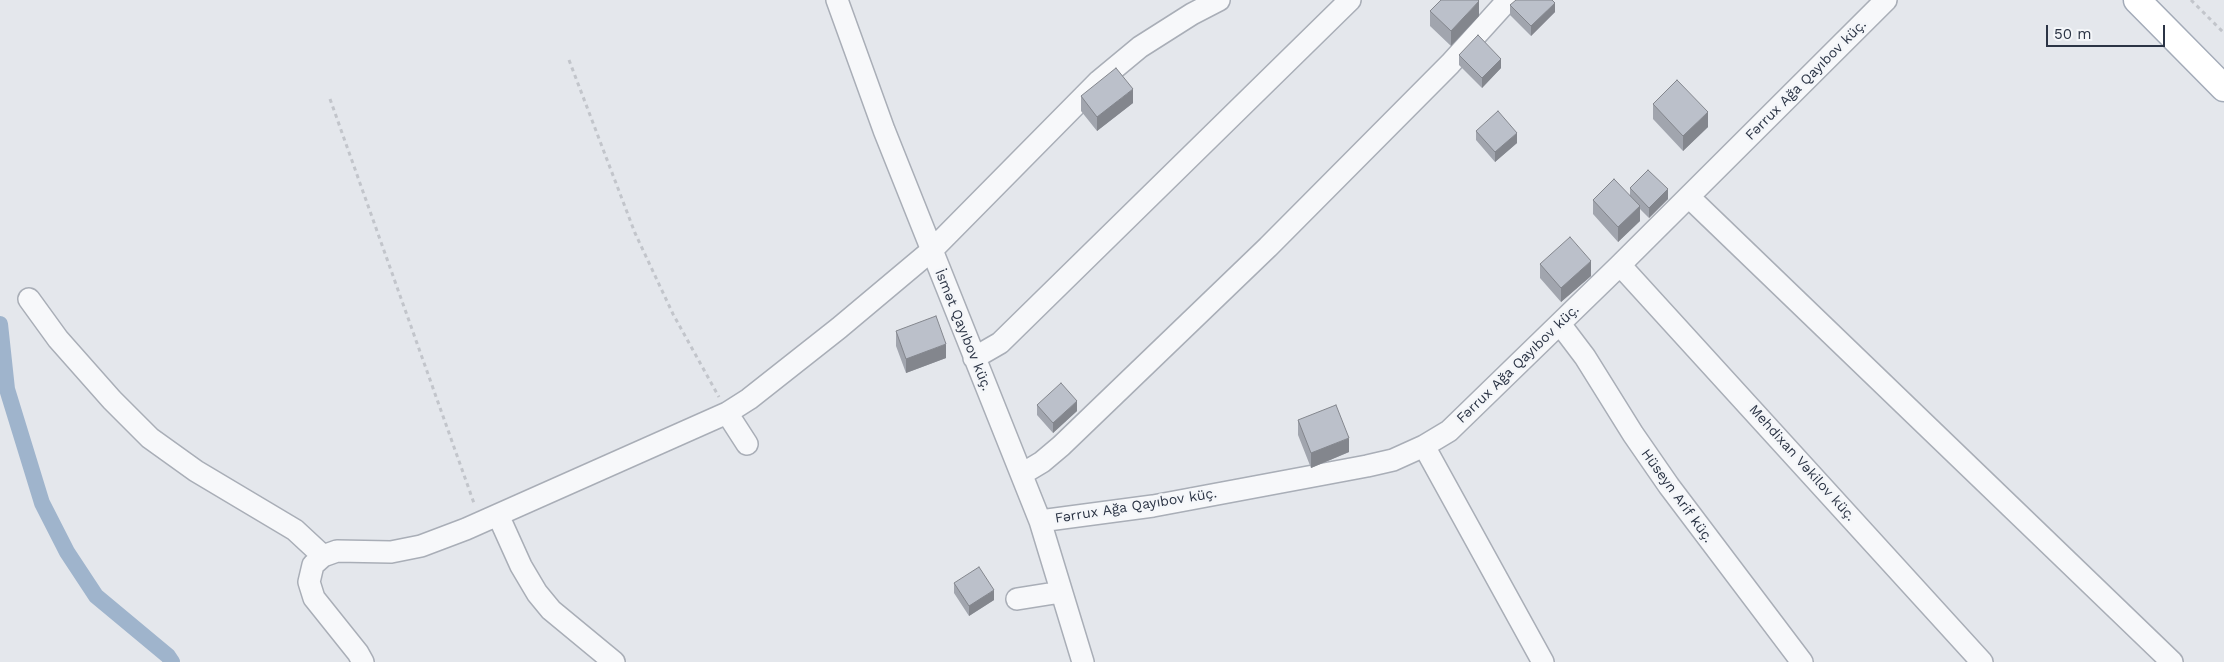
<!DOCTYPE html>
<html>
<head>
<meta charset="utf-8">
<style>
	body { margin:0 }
	#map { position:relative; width:2224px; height:662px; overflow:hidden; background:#e4e7ec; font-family:"Work Sans",sans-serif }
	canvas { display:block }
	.scale { position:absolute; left:2046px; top:25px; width:119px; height:22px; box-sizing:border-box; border:2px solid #2b3445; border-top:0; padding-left:6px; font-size:15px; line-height:18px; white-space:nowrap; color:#2b3445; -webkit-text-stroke:4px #f4f6f9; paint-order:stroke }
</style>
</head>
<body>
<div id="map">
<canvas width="2224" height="662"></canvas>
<div class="scale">50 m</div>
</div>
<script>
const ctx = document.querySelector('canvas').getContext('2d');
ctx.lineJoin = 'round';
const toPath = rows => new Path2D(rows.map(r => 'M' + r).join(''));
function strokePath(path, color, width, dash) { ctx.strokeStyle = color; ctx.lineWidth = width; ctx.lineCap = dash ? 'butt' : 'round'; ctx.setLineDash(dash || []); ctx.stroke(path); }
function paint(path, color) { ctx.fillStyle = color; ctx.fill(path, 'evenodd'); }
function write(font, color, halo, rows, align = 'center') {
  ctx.font = font + ' "Work Sans",sans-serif'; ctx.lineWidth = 5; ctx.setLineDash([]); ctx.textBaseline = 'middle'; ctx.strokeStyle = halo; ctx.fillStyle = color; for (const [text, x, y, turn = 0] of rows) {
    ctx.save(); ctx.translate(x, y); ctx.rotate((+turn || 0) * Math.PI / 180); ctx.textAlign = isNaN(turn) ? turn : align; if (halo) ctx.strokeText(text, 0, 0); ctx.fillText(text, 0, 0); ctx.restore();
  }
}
const canal = toPath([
	[0,324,7,389,42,503,67,552,96,596,168,656,172,662]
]);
const path = toPath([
	[2191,0,2224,33],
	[569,60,635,233,673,314,719,397],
	[330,99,475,506]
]);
const minor = toPath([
	[837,0,884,130,1040,521,1083,662],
	[1689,197,2172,662],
	[1620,265,1982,662],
	[29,299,58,339,112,400,150,438,196,471,295,530,323,556],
	[1560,324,1585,357,1633,434,1669,486,1802,662],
	[974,358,1000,343,1350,0],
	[727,413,747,444],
	[1424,446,1543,662],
	[1022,474,1042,462,1061,446,1268,247,1450,64,1508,0],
	[498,515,521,566,537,593,551,610,614,662],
	[1040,521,1153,506,1367,466,1393,460,1424,446,1449,431,1620,265,1886,0],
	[1017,599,1061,592],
	[363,662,358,653,314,598,309,582,313,565,323,556,337,551,391,552,421,546,466,529,727,413,749,399,839,328,932,250,1099,81,1140,47,1192,14,1219,0]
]);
const major = toPath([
	[2137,0,2224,88]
]);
const wall = toPath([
	[1510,5,1555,12,1531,36,1510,15],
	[1430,11,1479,16,1451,46,1430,26],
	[1459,55,1501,68,1482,88,1459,65],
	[1081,96,1133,103,1097,131,1081,111],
	[1653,104,1708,127,1683,151,1653,119],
	[1476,131,1517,143,1495,162,1476,140],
	[1630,188,1668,199,1649,218,1640,209,1640,221,1618,242,1593,214,1593,200,1630,195],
	[1540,264,1591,276,1561,302,1540,278],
	[896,331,946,358,906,373,896,346],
	[1037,405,1077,411,1053,433,1037,415],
	[1298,420,1349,452,1311,468,1298,435],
	[954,583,994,600,969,616,954,593]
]);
const shadedWall = toPath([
	[1479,1,1479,16,1451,46,1451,31],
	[1555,3,1555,12,1531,36,1531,26],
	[1501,59,1501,68,1482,88,1482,78],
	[1133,89,1133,103,1097,131,1097,117],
	[1708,112,1708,127,1683,151,1683,136],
	[1517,133,1517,143,1495,162,1495,152],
	[1668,189,1668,199,1649,218,1649,208],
	[1640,206,1640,221,1618,242,1618,227],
	[1591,261,1591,276,1561,302,1561,288],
	[946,344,946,358,906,373,906,359],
	[1077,401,1077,411,1053,433,1053,423],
	[1349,438,1349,452,1311,468,1311,453],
	[994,590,994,600,969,616,969,606]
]);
const building = toPath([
	[1441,0,1478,0,1479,1,1451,31,1430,11,1441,0],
	[1516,0,1552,0,1555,3,1531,26,1510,5,1516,0],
	[1478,35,1501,59,1482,78,1459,55,1478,35],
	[1116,68,1133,89,1097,117,1081,96,1116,68],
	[1677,80,1708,112,1683,136,1653,104,1677,80],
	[1498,111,1517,133,1495,152,1476,131,1498,111],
	[1648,170,1668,189,1649,208,1630,188,1648,170],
	[1614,179,1640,206,1618,227,1593,200,1614,179],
	[1570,237,1591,261,1561,288,1540,264,1570,237],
	[936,316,946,344,906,359,896,331,936,316],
	[1061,383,1077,401,1053,423,1037,405,1061,383],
	[1336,405,1349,438,1311,453,1298,420,1336,405],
	[979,567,994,590,969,606,954,583,979,567]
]);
const streetNames = [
	["Fərrux Ağa Qayıbov küç.",1806,80,-45],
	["İsmət Qayıbov küç.",963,330,68],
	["Fərrux Ağa Qayıbov küç.",1518,364,-44],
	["Mehdixan Vəkilov küç.",1802,463,48],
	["Hüseyn Arif küç.",1677,496,54],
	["Fərrux Ağa Qayıbov küç.",1136,506,-9]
];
strokePath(canal, '#9fb4cc', 16);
strokePath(minor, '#a9aeb7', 24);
strokePath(major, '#a3abb8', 29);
strokePath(path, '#c2c5cb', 3, [4, 4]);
strokePath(minor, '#f7f8fa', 21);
strokePath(major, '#fff', 26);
paint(wall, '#a1a5ae');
paint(shadedWall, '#83868d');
paint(building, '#bbc0ca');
strokePath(building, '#83868d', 1);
write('14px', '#2b3445', '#f4f6f9', streetNames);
</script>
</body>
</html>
